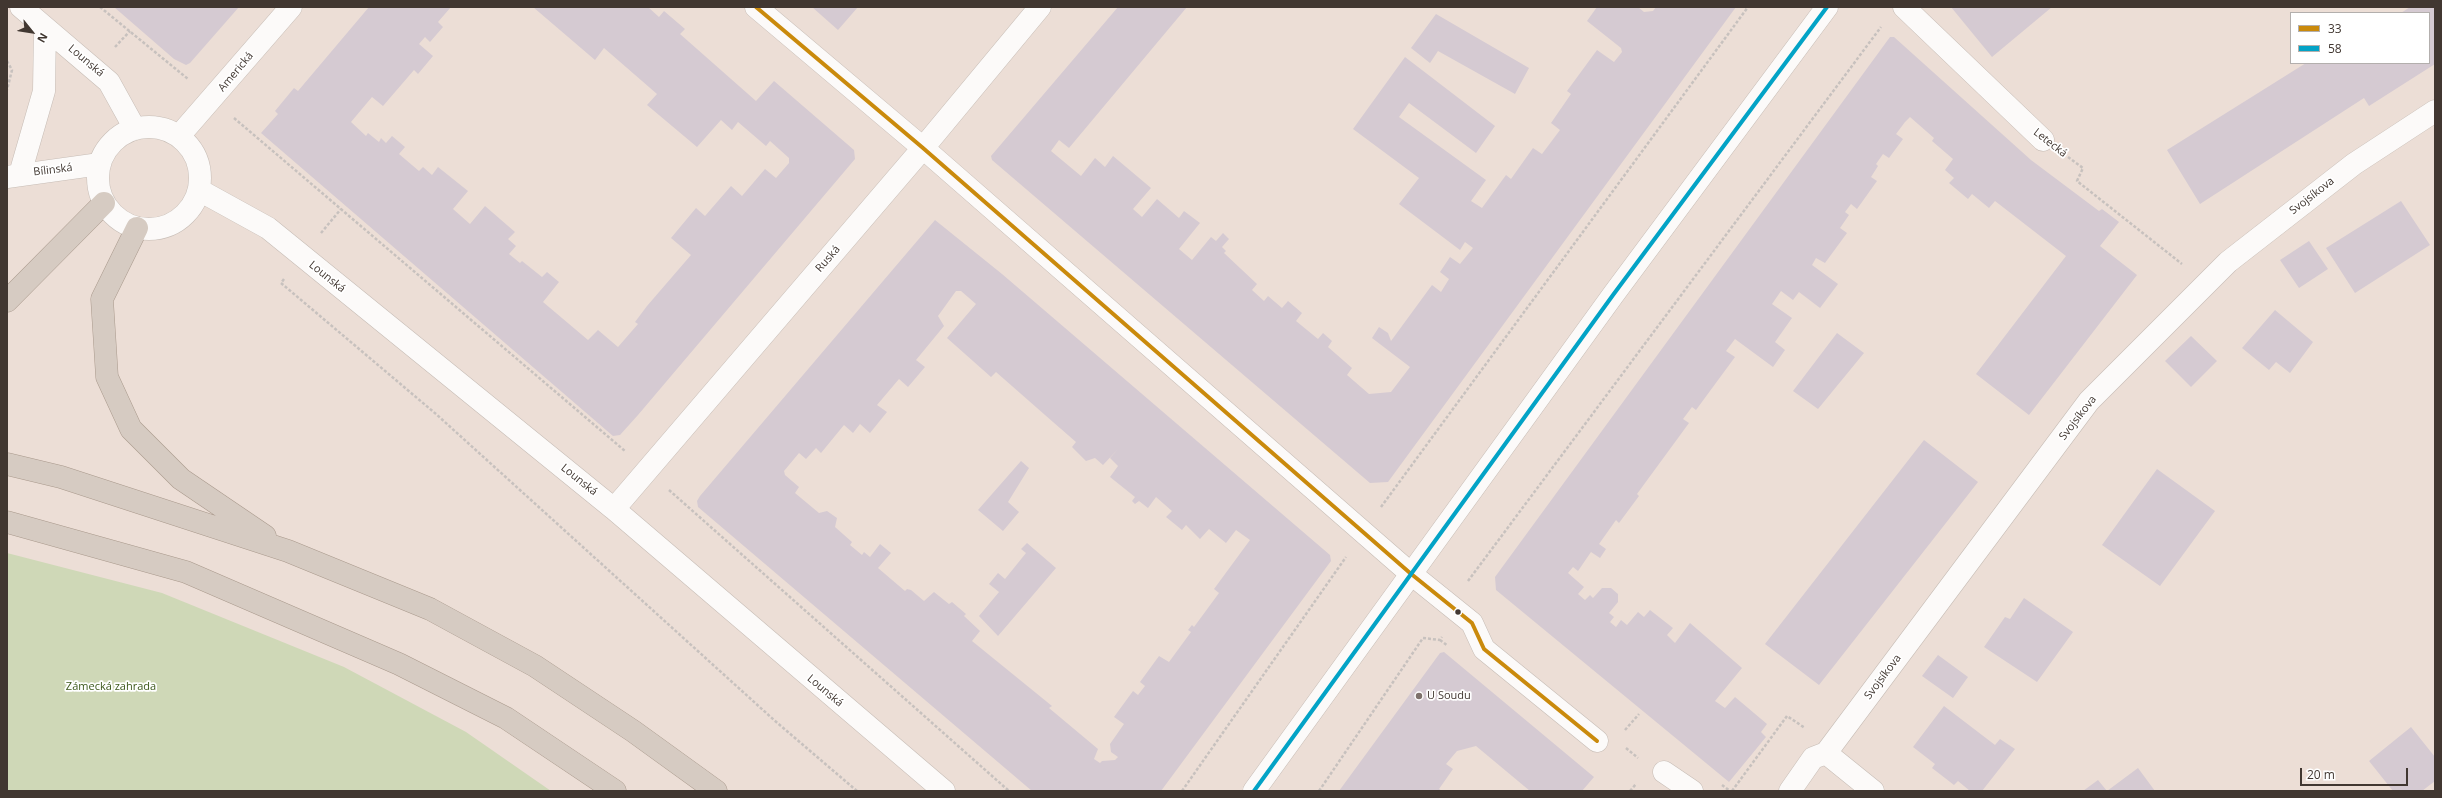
<!DOCTYPE html>
<html>
<head>
<meta charset="utf-8">
<style>
	body { margin:0 }
	#map { position:relative; width:2442px; height:798px; overflow:hidden; background:#ecded6; font-family:"Open Sans",sans-serif }
	canvas { display:block }
	.frame { position:absolute; inset:0; border:8px solid #413731; pointer-events:none }
	.legend { position:absolute; left:2290px; top:12px; width:140px; height:52px; box-sizing:border-box; background:#fff; border:1px solid #b3afad; margin:0; padding:5px 7px; list-style:none; font-size:12px; color:#413731 }
	.legend li { display:flex; align-items:center; gap:8px; height:20px }
	.legend b { width:20px; border:1px solid #b3afad }
	.north { position:absolute; left:12px; top:12px; width:40px; height:40px; -webkit-text-stroke:3px #fff; paint-order:stroke; rotate:120deg; font-size:11px; font-weight:700; line-height:16px; text-align:center; color:#413731 }
	.north::after { content:''; display:block; margin:auto; width:14px; height:18px; background:#413731; clip-path:polygon(50% 0,100% 100%,50% 72%,0 100%) }
	.scale { position:absolute; left:2300px; top:768px; width:108px; height:18px; box-sizing:border-box; border:2px solid #413731; border-top:0; padding-left:5px; font-size:12px; line-height:14px; white-space:nowrap; color:#413731; -webkit-text-stroke:3px #fff; paint-order:stroke }
</style>
</head>
<body>
<div id="map">
<canvas width="2442" height="798"></canvas>
<div class="frame"></div>
<ul class="legend">
<li><b style="height:5px;background:#ca8a0c"></b>33</li>
<li><b style="height:5px;background:#03a3c6"></b>58</li>
</ul>
<div class="north">N</div>
<div class="scale">20 m</div>
</div>
<script>
const ctx = document.querySelector('canvas').getContext('2d');
ctx.lineJoin = 'round';
function paint(path, color) { ctx.fillStyle = color; ctx.fill(path, 'evenodd'); }
const toPath = rows => new Path2D(rows.map(r => 'M' + r).join(''));
function strokePath(path, color, width, dash) { ctx.strokeStyle = color; ctx.lineWidth = width; ctx.lineCap = dash ? 'butt' : 'round'; ctx.setLineDash(dash || []); ctx.stroke(path); }
function write(font, color, halo, rows, align = 'center') {
  ctx.font = font + ' "Open Sans",sans-serif'; ctx.lineWidth = 3.5; ctx.setLineDash([]); ctx.textBaseline = 'middle'; ctx.strokeStyle = halo; ctx.fillStyle = color; for (const [text, x, y, turn = 0] of rows) {
    ctx.save(); ctx.translate(x, y); ctx.rotate((+turn || 0) * Math.PI / 180); ctx.textAlign = isNaN(turn) ? turn : align; if (halo) ctx.strokeText(text, 0, 0); ctx.fillText(text, 0, 0); ctx.restore();
  }
}
const green = toPath([
	[7,553,162,593,344,667,466,732,551,791,7,791]
]);
const building = toPath([
	[114,7,239,7,190,63,186,65,174,59],
	[369,7,451,7,438,22,443,27,430,42,425,37,419,44,433,56,418,74,414,70,383,106,372,97,351,122,366,136,368,133,379,142,381,138,386,143,392,136,405,147,399,154,419,171,423,167,432,175,438,167,468,191,453,209,470,224,485,206,515,232,508,239,516,246,509,254,520,263,522,261,542,277,547,272,559,282,543,302,588,340,598,330,618,347,638,324,635,322,647,306,691,255,671,238,696,208,705,216,731,186,742,196,765,169,776,178,789,163,789,158,770,141,766,146,738,122,732,130,721,120,697,147,647,105,657,94,604,48,595,60,533,7,648,7,659,17,664,11,685,29,680,34,756,101,774,81,854,150,855,159,638,415,620,435,613,436,261,133,278,114,275,111,294,88,298,91],
	[812,7,858,7,838,30],
	[1118,7,1187,7,1069,148,1059,140,1051,151,1081,176,1095,158,1105,167,1113,156,1151,188,1133,209,1142,217,1157,199,1179,218,1184,211,1200,223,1179,249,1192,260,1211,237,1216,241,1223,233,1229,239,1222,247,1226,251,1224,253,1257,284,1252,290,1264,301,1268,296,1282,308,1288,301,1302,313,1296,321,1318,339,1323,333,1332,341,1328,347,1352,368,1347,375,1369,394,1391,392,1410,367,1372,338,1379,327,1388,333,1391,341,1432,285,1441,292,1449,279,1440,272,1450,257,1460,264,1473,248,1465,242,1460,250,1399,204,1419,178,1353,129,1405,57,1495,126,1476,153,1409,103,1399,117,1486,180,1471,201,1482,208,1506,175,1511,179,1533,148,1542,154,1560,130,1551,123,1571,94,1567,91,1597,50,1614,62,1622,52,1621,48,1587,21,1597,7,1638,7,1644,12,1653,11,1656,7,1736,7,1388,482,1370,483,992,160,991,156],
	[1951,7,2052,7,1992,57],
	[2410,7,2435,7,2435,64,2369,106,2364,98,2200,204,2167,150,2306,63,2429,63,2429,13,2401,13],
	[1436,14,1529,68,1515,94,1438,51,1430,63,1411,48],
	[1890,37,1894,37,2031,160,2099,211,2102,209,2119,222,2100,246,2137,275,2029,415,1976,374,2066,256,1995,201,1989,208,1972,194,1968,199,1949,183,1954,178,1945,170,1953,159,1932,141,1934,138,1910,117,1905,122,1896,134,1903,139,1889,158,1883,154,1876,164,1878,166,1871,177,1877,181,1857,209,1851,204,1845,212,1849,215,1840,228,1847,233,1825,263,1816,258,1812,265,1838,284,1820,308,1799,292,1793,300,1781,291,1772,304,1792,318,1775,342,1785,350,1773,367,1735,339,1726,351,1735,357,1696,410,1692,407,1683,419,1689,423,1637,494,1639,496,1619,523,1616,520,1599,544,1606,549,1600,558,1591,552,1578,571,1573,567,1568,573,1584,587,1578,594,1585,600,1590,595,1593,598,1602,588,1611,588,1618,594,1618,602,1609,613,1614,617,1610,622,1616,627,1621,620,1627,625,1638,612,1644,617,1650,610,1673,628,1667,635,1675,643,1690,623,1742,668,1715,701,1725,708,1735,697,1767,724,1761,732,1766,737,1729,782,1496,590,1495,577],
	[2401,201,2430,245,2355,293,2326,248],
	[935,220,1002,274,1330,555,1331,561,1161,791,1032,791,698,507,697,501,700,496],
	[956,291,961,291,976,304,947,338,991,377,996,372,1053,422,1076,442,1072,447,1086,461,1095,458,1103,465,1118,449,1110,458,1118,466,1110,477,1135,497,1132,501,1135,504,1139,501,1148,508,1156,497,1172,511,1166,517,1182,530,1186,525,1200,539,1209,529,1226,543,1236,530,1250,540,1214,589,1219,593,1194,627,1192,625,1188,630,1191,632,1169,662,1159,656,1140,682,1145,686,1138,695,1133,691,1114,717,1124,724,1110,744,1111,752,1118,757,1115,760,1102,761,1100,763,1094,759,1098,749,1049,708,1052,706,972,641,980,631,964,616,966,614,952,602,949,604,934,592,924,601,911,590,907,589,905,591,878,568,891,553,880,544,870,557,864,552,862,555,850,545,852,542,835,527,837,518,827,511,819,513,795,493,799,487,785,475,784,471,799,453,806,459,816,448,821,453,844,425,853,433,860,424,870,433,887,412,877,405,899,379,908,387,925,367,916,360,944,326,938,316],
	[2309,241,2328,269,2299,288,2280,260],
	[2275,310,2313,342,2290,373,2276,362,2269,370,2242,348],
	[1837,333,1864,353,1818,409,1793,391],
	[2191,336,2217,361,2191,387,2165,361],
	[1924,440,1978,482,1819,685,1765,644],
	[1021,461,1029,468,1008,502,1019,512,1003,531,978,510],
	[2157,469,2215,511,2160,586,2102,545],
	[1027,543,1056,568,998,636,979,616,999,592,989,584,998,573,1005,579,1026,553,1021,549],
	[2024,598,2073,632,2037,682,1984,647,2005,617,2010,619],
	[1444,652,1594,777,1582,791,1530,791,1476,746,1457,751,1446,764,1453,769,1439,789,1442,791,1339,791,1440,653],
	[1938,655,1968,677,1953,698,1922,676],
	[1944,706,1995,745,2000,739,2015,749,1982,791,1970,791,1958,781,1954,785,1932,768,1935,764,1913,747],
	[2411,727,2435,757,2435,781,2422,791,2393,791,2369,761],
	[2138,768,2155,791,2083,791,2098,780,2107,791]
]);
const path = toPath([
	[100,7,188,79],
	[115,47,130,31],
	[7,61,12,70,7,90],
	[234,118,625,451],
	[2068,157,2083,168,2077,181,2182,264],
	[321,233,341,209],
	[284,279,281,283,436,414,774,720,857,791],
	[669,490,1009,791],
	[1381,507,1748,7],
	[1468,581,1881,27],
	[1440,640,1448,646],
	[1625,730,1639,714],
	[1626,748,1638,758],
	[1722,785,1730,791],
	[1182,791,1346,557],
	[1319,791,1423,638,1440,640,1442,637],
	[1630,791,1636,784],
	[1732,791,1787,716,1805,728]
]);
const street = toPath([
	[21,7,109,82,135,129],
	[756,7,923,148,1410,573,1472,623,1484,649,1597,741],
	[1904,7,2043,140],
	'98 178a51 51 0 1 1 102 0a51 51 0 1 1-102 0Z',
	[179,136,291,7],
	[20,174,44,91,45,28],
	[7,177,100,164],
	[199,190,268,228,614,509,944,791],
	[614,509,923,148,1040,7],
	[1826,753,1873,791],
	[1664,772,1692,791],
	[1790,791,1813,758,1826,753,2089,401,2228,262,2354,164,2435,111]
]);
const secondary = toPath([
	[1254,791,1613,295,1827,7]
]);
const highway = toPath([
	[137,228,102,299,107,377,131,429,181,479,265,536],
	[7,301,104,203],
	[7,464,61,477,288,551,430,609,535,666,633,731,716,791],
	[7,522,186,572,399,664,506,718,615,791]
]);
const bus1 = toPath([
	[756,7,923,148,1410,573,1472,623,1484,649,1597,741]
]);
const bus2 = toPath([
	[1254,791,1613,295,1827,7]
]);
const markers = [
	[1458,612,3.5,"#413731"],
	[1419,696,4,"#7d716b"]
];
const streetNames = [
	["Lounská",86,61,40],
	["Americká",236,72,-50],
	["Letecká",2050,143,38],
	["Bílinská",53,170,-7],
	["Svojsíkova",2312,196,-38],
	["Ruská",828,259,-49],
	["Lounská",327,277,39],
	["Svojsíkova",2078,418,-52],
	["Lounská",579,480,39],
	["Svojsíkova",1883,677,-53],
	["Lounská",825,691,40]
];
const parkNames = [
	["Zámecká zahrada",111,687]
];
const poiNames = [
	["U Soudu",1427,696]
];
paint(green, '#cfd8b7');
paint(building, '#d5cad2');
strokePath(street, '#c6bcb5', 23);
strokePath(secondary, '#c6bcb5', 23);
strokePath(highway, '#a9998c', 23);
strokePath(path, '#c7c1be', 2.5, [3, 2]);
strokePath(street, '#fcfaf9', 22);
strokePath(secondary, '#fcfaf9', 22);
strokePath(highway, '#d6cbc2', 22);
strokePath(bus1, '#ca8a0c', 4);
strokePath(bus2, '#03a3c6', 4);
for (const [x, y, r, color] of markers) { const dot = new Path2D(); dot.arc(x, y, r, 0, 2 * Math.PI); ctx.fillStyle = color; ctx.fill(dot); strokePath(dot, '#fff', 1.5); }
write('11px', '#413731', '#fff', streetNames);
write('11px', '#3b571a', '#fff', parkNames);
write('11px', '#413731', '#fff', poiNames, 'left');
</script>
</body>
</html>
